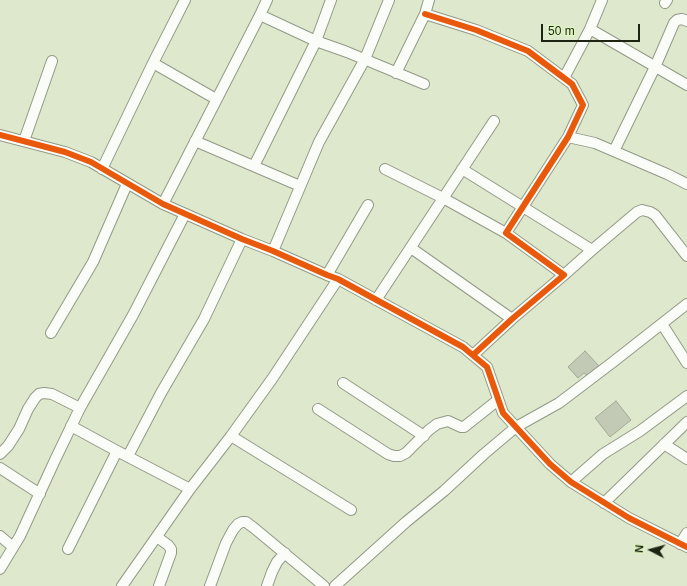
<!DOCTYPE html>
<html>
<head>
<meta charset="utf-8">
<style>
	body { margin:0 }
	#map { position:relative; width:687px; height:586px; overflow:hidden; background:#dde8cd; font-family:Arial,sans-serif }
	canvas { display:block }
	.north { position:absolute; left:631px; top:530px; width:40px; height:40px; -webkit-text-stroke:3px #def4c1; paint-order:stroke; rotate:276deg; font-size:11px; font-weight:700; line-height:16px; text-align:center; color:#1d2412 }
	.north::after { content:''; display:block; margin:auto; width:14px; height:18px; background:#1d2412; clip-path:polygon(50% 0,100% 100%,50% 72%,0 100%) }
	.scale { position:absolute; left:541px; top:24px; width:99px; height:18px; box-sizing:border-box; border:2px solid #1d2412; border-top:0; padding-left:5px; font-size:12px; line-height:14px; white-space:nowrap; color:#1d2412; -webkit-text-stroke:3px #def4c1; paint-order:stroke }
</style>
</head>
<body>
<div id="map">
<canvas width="687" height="586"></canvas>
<div class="north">N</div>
<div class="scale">50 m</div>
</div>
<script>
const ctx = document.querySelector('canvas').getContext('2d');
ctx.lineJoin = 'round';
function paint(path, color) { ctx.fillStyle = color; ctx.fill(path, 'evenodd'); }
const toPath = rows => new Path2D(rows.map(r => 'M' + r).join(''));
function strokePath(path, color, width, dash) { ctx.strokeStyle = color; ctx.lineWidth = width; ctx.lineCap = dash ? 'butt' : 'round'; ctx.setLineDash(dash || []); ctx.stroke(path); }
const building = toPath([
	[585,351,599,366,588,376,584,373,578,378,568,367,585,351],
	[616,401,631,420,610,437,595,418,616,401]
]);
const street = toPath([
	[665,3,667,0],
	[425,14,476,30,528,51,572,84,583,105,568,137,506,233,564,275,512,319,473,355],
	[260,15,316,41,347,52,424,84],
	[590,29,687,85],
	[153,63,216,99],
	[396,73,425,14,429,0],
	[564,78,590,29,602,0],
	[0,135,65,152,91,162,163,204,242,239,273,251,327,275,338,279,463,347,487,367,503,413,550,464,571,482,629,518,687,547],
	[568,137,595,143,667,174,687,184],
	[24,141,52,61],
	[195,141,300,186],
	[614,151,655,67,674,23,677,20,682,19,687,21],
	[254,166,316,41,331,0],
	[102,169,153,63,185,0],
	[385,169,443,198,506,233],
	[462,169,592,250],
	[163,204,260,15,267,0],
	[411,248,512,319],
	[273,251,319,142,365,59,389,0],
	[327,275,368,205],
	[564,275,592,250,637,212,642,210,650,212,655,215,687,256],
	[376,300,494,121],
	[662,324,687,363],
	[51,333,93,262,127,184],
	[343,383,424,436],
	[318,409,388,454,394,456,400,456,406,453,429,430,437,424,448,421,461,427,464,427,498,400],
	[71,426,117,451,190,489],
	[231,436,351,510],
	[664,444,687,459],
	[0,454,8,446,19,429,28,409,35,398,39,394,44,393,52,394,80,408],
	[128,456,161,393,204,319,242,239],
	[0,468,40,494],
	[571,482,603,454,640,431,687,396],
	[604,503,687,422],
	[0,536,13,547],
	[157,537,168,545,171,549,171,553,159,586],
	[680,544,687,533],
	[68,549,117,451],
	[0,569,20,536,55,460,80,408,133,315,185,214],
	[122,586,190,489,231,436,272,379,338,279],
	[210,586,226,543,233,530,238,524,242,522,246,522,254,528,324,586],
	[267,586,272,572,277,562,285,553],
	[335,586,406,522,444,491,484,454,516,427,559,403,613,362,687,304]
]);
const cycleway = toPath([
	[425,14,476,30,528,51,572,84,583,105,568,137,506,233,564,275,512,319,473,355],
	[0,135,65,152,91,162,163,204,242,239,273,251,327,275,338,279,463,347,487,367,503,413,550,464,571,482,629,518,687,547]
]);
paint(building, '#c2cab5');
strokePath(building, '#a0a994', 1);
strokePath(street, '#929a86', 12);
strokePath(street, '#fafcf8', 10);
strokePath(cycleway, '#e8590c', 6);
</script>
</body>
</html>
